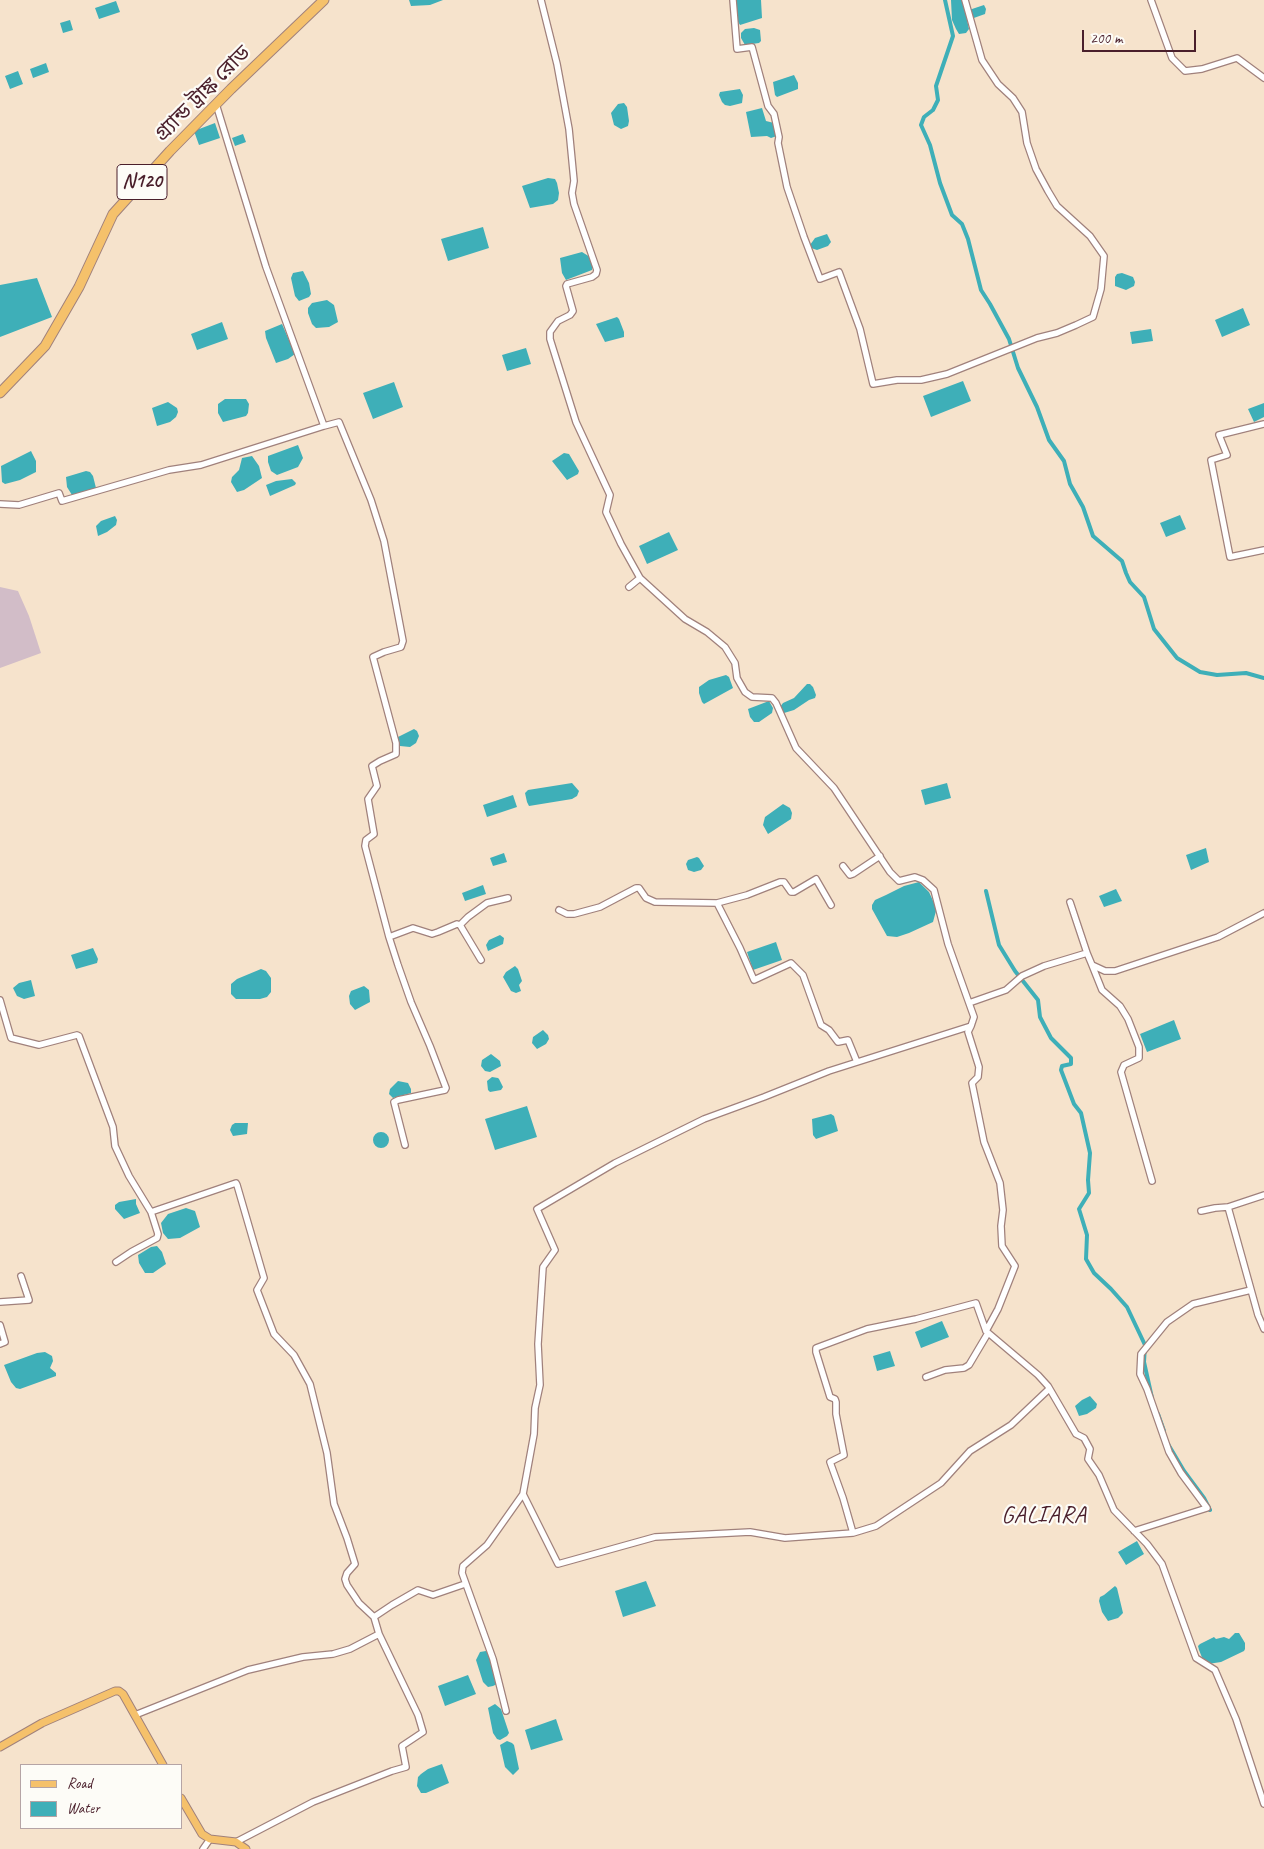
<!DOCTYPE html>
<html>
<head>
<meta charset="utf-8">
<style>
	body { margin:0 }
	#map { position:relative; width:1264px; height:1849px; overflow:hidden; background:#f6e3cc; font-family:Caveat,sans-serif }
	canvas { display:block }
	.legend { position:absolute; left:20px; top:1764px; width:162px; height:65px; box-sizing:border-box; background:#fdfcf7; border:1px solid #b5a4a5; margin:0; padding:6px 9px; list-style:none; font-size:15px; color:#4a1f2b }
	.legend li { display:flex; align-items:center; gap:10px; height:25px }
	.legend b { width:25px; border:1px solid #b5a4a5 }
	.scale { position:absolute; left:1082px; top:30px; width:114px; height:22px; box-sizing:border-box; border:2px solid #4a1f2b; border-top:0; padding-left:6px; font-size:15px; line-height:18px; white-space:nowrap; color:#4a1f2b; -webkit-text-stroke:4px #fdfcf7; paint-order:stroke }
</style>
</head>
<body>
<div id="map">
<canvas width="1264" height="1849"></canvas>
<ul class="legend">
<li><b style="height:6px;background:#f5c16b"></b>Road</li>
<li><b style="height:14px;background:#3eafb8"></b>Water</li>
</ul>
<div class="scale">200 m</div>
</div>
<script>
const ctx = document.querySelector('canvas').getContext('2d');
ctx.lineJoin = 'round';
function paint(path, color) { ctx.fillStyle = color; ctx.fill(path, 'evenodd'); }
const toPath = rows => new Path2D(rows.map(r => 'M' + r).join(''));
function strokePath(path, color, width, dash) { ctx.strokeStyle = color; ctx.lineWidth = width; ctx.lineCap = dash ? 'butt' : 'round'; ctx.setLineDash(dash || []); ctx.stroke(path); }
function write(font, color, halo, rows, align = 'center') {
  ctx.font = font + ' Caveat,"Noto Sans Bengali",sans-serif'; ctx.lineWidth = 4.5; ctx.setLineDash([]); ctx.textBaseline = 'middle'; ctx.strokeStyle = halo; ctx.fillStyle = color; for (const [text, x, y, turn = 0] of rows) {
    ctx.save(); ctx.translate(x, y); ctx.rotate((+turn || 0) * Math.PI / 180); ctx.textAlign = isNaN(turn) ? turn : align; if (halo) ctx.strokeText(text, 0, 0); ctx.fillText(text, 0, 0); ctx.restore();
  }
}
const industrial = toPath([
	[0,587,18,591,29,616,41,653,0,668]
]);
const water = toPath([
	[409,0,443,0,430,5,411,6],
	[736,0,761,0,762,18,740,25,737,20],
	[951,0,963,0,969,29,966,33,959,34,956,29,952,20],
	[116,1,120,12,99,19,95,8],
	[984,5,986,9,985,14,971,19,969,10],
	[70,20,73,30,63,33,60,23],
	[745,29,754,28,760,30,761,41,759,43,745,45,741,38,741,33],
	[46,63,49,72,33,78,30,69],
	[18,71,23,84,10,89,5,76],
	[794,75,798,83,798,89,777,97,775,95,773,82],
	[740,89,743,95,742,103,730,106,725,105,722,102,719,95,720,92],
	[624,103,627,107,629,121,628,126,621,129,614,125,611,113,618,104],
	[762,108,766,121,774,123,777,136,771,138,767,136,751,137,746,112],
	[215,123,220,138,199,145,194,131],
	[243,134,246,142,235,146,232,138],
	[548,178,555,179,557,183,559,193,558,200,553,204,530,208,522,186],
	[483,227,489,248,448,261,441,239],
	[827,234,831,242,828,246,817,250,811,248,810,245,815,238],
	[582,252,590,257,593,262,592,270,566,280,562,273,560,258],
	[303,271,309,283,311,294,309,297,299,301,295,296,291,278,293,273],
	[1122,273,1133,277,1135,282,1134,286,1126,290,1115,286,1115,277,1117,274],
	[37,278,52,317,0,337,0,285],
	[327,300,334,305,338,322,329,327,316,328,312,324,308,313,308,308,312,303],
	[1243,308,1250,325,1222,337,1215,320],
	[617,317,619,319,624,332,624,337,605,342,596,324],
	[222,322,228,339,197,350,191,334],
	[282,324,295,354,288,359,276,363,266,338,265,331],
	[1151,329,1153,341,1132,344,1130,332],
	[526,348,531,364,507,371,502,355],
	[963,381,971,401,931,417,923,396],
	[394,382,403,407,373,419,363,393],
	[225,399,246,399,249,404,248,413,246,416,223,422,218,413,218,404],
	[168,402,177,408,178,412,176,417,170,422,157,426,152,408],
	[1264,403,1264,417,1254,422,1248,409],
	[298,445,303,458,298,467,277,475,271,471,268,462,268,456],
	[31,451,36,461,36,472,20,480,5,484,2,482,1,466],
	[564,453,569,454,579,471,578,474,567,480,552,461],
	[252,456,259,466,262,478,244,490,237,492,231,482,232,477,239,470,242,458],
	[86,471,90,472,93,476,96,488,72,495,67,487,66,477],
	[292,479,296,483,295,485,270,496,266,485,276,481],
	[1180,515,1186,529,1166,537,1160,523],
	[115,516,117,520,116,525,107,532,98,536,96,526,101,521],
	[669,532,678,550,647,564,639,546],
	[726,675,729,677,733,688,704,704,702,702,699,693,699,687,709,680],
	[807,684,810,684,813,687,816,695,815,698,809,700,794,710,784,713,780,707,783,703,794,698],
	[769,701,773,708,772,713,759,722,754,722,750,717,748,709],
	[414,729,417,731,419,736,416,743,410,747,400,746,397,740,398,737],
	[572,783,579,791,577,796,572,799,529,806,527,802,525,793,528,790],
	[947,783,951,798,925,805,921,790],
	[513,795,517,807,487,817,483,805],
	[783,804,790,808,792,813,791,819,768,834,763,825,765,817],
	[1206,848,1209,862,1191,870,1186,855],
	[504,853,507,862,493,866,490,858],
	[697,857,699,858,704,866,701,870,694,872,688,870,686,864,688,860],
	[919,882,929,892,934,903,936,911,933,922,909,933,897,937,887,936,872,909,872,905,875,900,886,895,904,886],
	[483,885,486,894,465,901,462,893],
	[1116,889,1122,901,1104,907,1099,896],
	[500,935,504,938,503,944,488,951,486,945,489,940],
	[776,942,782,960,753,970,747,952],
	[93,948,98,959,97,963,76,969,71,955],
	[515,966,518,969,522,981,519,985,521,991,516,993,511,991,503,977,506,972],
	[261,969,266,971,271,978,271,992,267,997,260,999,236,999,231,994,231,984,237,979],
	[31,980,35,996,24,999,17,996,13,988,19,983],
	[364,986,369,990,370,1002,355,1010,350,1004,349,996,351,991],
	[1174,1020,1181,1039,1147,1052,1140,1034],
	[543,1030,548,1035,549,1039,546,1044,537,1049,532,1043,533,1037],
	[491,1054,500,1061,501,1066,490,1072,485,1071,481,1066,482,1060],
	[492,1077,498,1078,499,1079,503,1087,501,1090,490,1092,488,1090,487,1081],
	[398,1081,408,1083,411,1089,411,1093,393,1098,389,1094,390,1089],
	[527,1106,537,1137,495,1150,485,1119],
	[831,1114,834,1116,838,1131,816,1139,813,1135,812,1119],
	[235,1123,248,1123,247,1134,233,1136,230,1130,232,1125],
	'373 1140a8 8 0 1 1 16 0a8 8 0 1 1-16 0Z',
	[136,1199,136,1204,140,1213,124,1219,115,1209,115,1205,119,1202],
	[186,1208,195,1211,200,1227,180,1238,168,1239,163,1233,161,1223,168,1214],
	[157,1246,162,1252,166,1264,153,1273,145,1273,139,1263,138,1255,151,1247],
	[942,1321,949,1337,921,1348,915,1332],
	[890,1351,895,1366,877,1371,873,1356],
	[45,1352,52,1356,53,1361,50,1368,56,1373,56,1376,20,1389,16,1388,11,1382,4,1365,37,1353],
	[1090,1396,1097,1404,1096,1408,1087,1414,1079,1416,1075,1406,1082,1400],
	[1137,1541,1144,1554,1126,1565,1118,1552],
	[646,1581,656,1606,623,1617,615,1591],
	[1115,1586,1117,1588,1123,1613,1118,1618,1108,1621,1102,1612,1099,1601,1100,1597,1104,1595],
	[1235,1633,1239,1633,1245,1643,1245,1649,1244,1651,1221,1662,1208,1664,1203,1660,1199,1650,1198,1646,1200,1644,1214,1637,1216,1639,1224,1637,1229,1639],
	[486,1651,489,1654,497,1680,497,1684,493,1686,488,1687,483,1682,476,1660,480,1652],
	[468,1675,476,1694,445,1706,438,1686],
	[495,1704,501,1709,509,1733,507,1736,500,1740,497,1739,493,1733,488,1708],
	[556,1719,563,1740,531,1750,525,1730],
	[507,1741,512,1743,514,1745,519,1769,513,1775,505,1767,500,1745],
	[442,1764,449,1783,426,1793,421,1793,417,1786,418,1777,421,1774,428,1769]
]);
const canal = toPath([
	[945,0,953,36,936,86,938,100,933,110,924,117,921,125,930,145,940,183,952,215,962,224,968,239,981,290,990,304,1009,339,1018,368,1037,407,1049,440,1064,461,1070,484,1083,507,1093,536,1122,561,1126,573,1130,582,1144,597,1154,629,1177,658,1200,672,1217,675,1246,673,1264,678],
	[986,891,999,945,1015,971,1038,1000,1040,1017,1051,1038,1071,1058,1071,1064,1062,1066,1061,1070,1074,1104,1081,1113,1090,1153,1088,1180,1089,1193,1079,1209,1087,1235,1086,1259,1094,1273,1111,1289,1127,1307,1145,1345,1144,1362,1152,1398],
	[1158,1414,1164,1431],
	[1168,1444,1184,1471,1204,1498,1210,1510]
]);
const minor = toPath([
	[541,0,557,64,569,129,574,181,572,193,574,204,597,270,596,274,592,277,567,284,566,286,573,311,570,315,558,321,550,332,550,339,576,422,610,495,606,512,621,544,640,578,685,619,707,632,725,647,735,663,737,678,745,692,752,697,772,698,776,703,796,748,834,788,890,872,899,881,915,877,923,880,934,890,948,944,969,1003,1006,990,1022,976,1044,966,1087,953,1092,965,1105,971,1115,971,1218,937,1264,913],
	[733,0,737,49,752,47,768,106,774,114,779,137,778,143,787,187,804,237,820,279,839,272,860,329,873,384,897,380,921,380,947,374,1037,338,1057,333,1076,325,1093,317,1101,289,1104,256,1090,236,1057,206,1048,191,1036,169,1027,143,1022,112,1013,98,998,84,982,60,965,0],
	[1151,0,1172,58,1185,71,1202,69,1237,58,1264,78],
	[216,104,266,267,324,426,339,422,371,500,384,541,403,641,401,647,384,652,373,657,396,743,396,754,380,761,372,766,377,786,368,799,374,834,366,840,365,846,389,937,398,965,411,1002,430,1046,446,1088,445,1090,398,1100,394,1102,405,1145],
	[1264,424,1219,435,1227,455,1211,460,1230,557,1264,550],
	[0,504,19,505,59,493,62,501,169,470,201,465,324,426],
	[629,587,640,578],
	[843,866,850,875,853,874,880,856],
	[1070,902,1087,953],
	[717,903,747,895,780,882,784,882,791,892,794,892,816,879,831,905],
	[559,910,567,914,574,914,600,907,636,888,639,888,646,898,655,902,717,903,740,948,754,980,791,963,803,975,821,1025,829,1030,838,1042,848,1040,857,1062],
	[460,925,468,917,487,903,508,898],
	[389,937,413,928,432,934,438,932,457,924,460,925,481,960],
	[1092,965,1102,990,1120,1006,1128,1019,1139,1047,1139,1058,1124,1065,1121,1072,1152,1181],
	[0,1000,11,1038,39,1045,77,1035,79,1036,113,1127,115,1146,129,1176,151,1212,158,1234,157,1238,131,1252,116,1262],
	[969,1003,974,1017,971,1026,829,1071,764,1097,704,1119,615,1163,537,1209,555,1250,543,1267,538,1344,540,1385,535,1408,534,1434,523,1494,558,1564,655,1537,750,1532,785,1538,853,1533,876,1526,941,1483,970,1451,1011,1425,1049,1389],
	[971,1026,968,1032,979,1067,978,1077,972,1083,984,1142,1000,1183,1003,1210,1001,1226,1002,1246,1015,1266,998,1309,986,1331],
	[1264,1195,1228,1207,1258,1315,1264,1329],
	[1201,1211,1215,1208,1228,1207],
	[151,1212,236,1183,237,1185,264,1278,257,1290,274,1334,294,1355,310,1384,327,1453,334,1504,347,1538,355,1564,347,1573,345,1579,347,1585,359,1603,374,1617],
	[0,1302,29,1300,21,1276],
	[0,1325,5,1342,0,1344],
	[926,1377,945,1370,964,1368,969,1365,988,1333],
	[1134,1531,1207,1508,1181,1473,1169,1452,1147,1389,1140,1374,1141,1354,1167,1322,1193,1304,1251,1290],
	[853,1533,843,1498,830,1462,844,1455,836,1414,836,1402,835,1399,830,1397,816,1352,816,1348,867,1329,916,1319,976,1303,986,1331,1038,1375,1048,1386,1076,1434,1084,1438,1090,1449,1088,1459,1099,1475,1114,1510,1147,1544,1162,1564,1196,1658,1215,1670,1236,1719,1264,1804],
	[379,1634,374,1617,392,1605,418,1590,433,1595,465,1584],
	[506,1711,493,1659,462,1573,463,1566,487,1545,523,1494],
	[135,1715,248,1670,303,1657,333,1654,350,1649,379,1634,418,1715,423,1732,402,1746,406,1767,392,1771,313,1802,236,1842],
	[203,1849,210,1839]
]);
const major = toPath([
	[0,1747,42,1723,115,1691,119,1691,123,1694,163,1765],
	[181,1798,202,1834,210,1839,236,1842,246,1849]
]);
const highway = toPath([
	[0,393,45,346,79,287,113,214,170,151,231,89,324,0]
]);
const shields = [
	[142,182,50]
];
const shieldNames = [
	["N120",142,182]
];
const streetNames = [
	["গ্র্যান্ড ট্রাঙ্ক রোড",203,94,-45]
];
const quarterNames = [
	["GALIARA",1044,1516]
];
paint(industrial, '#d2bdc8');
paint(water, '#3eafb8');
strokePath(canal, '#3eafb8', 4);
strokePath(minor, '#a0817c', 8);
strokePath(major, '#a0817c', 9);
strokePath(highway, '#a0817c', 11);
strokePath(minor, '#fff', 5.5);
strokePath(major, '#f5c16b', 7);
strokePath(highway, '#f5c16b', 9);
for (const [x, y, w] of shields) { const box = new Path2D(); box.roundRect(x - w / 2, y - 17.5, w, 35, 4); ctx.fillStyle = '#fdfcf7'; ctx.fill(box); strokePath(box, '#4a1f2b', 1); }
write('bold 20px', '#4a1f2b', null, shieldNames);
write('21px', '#4a1f2b', '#fdfcf7', streetNames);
ctx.letterSpacing = '1px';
write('24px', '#4a1f2b', '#fdfcf7', quarterNames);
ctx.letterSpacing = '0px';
</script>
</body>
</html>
